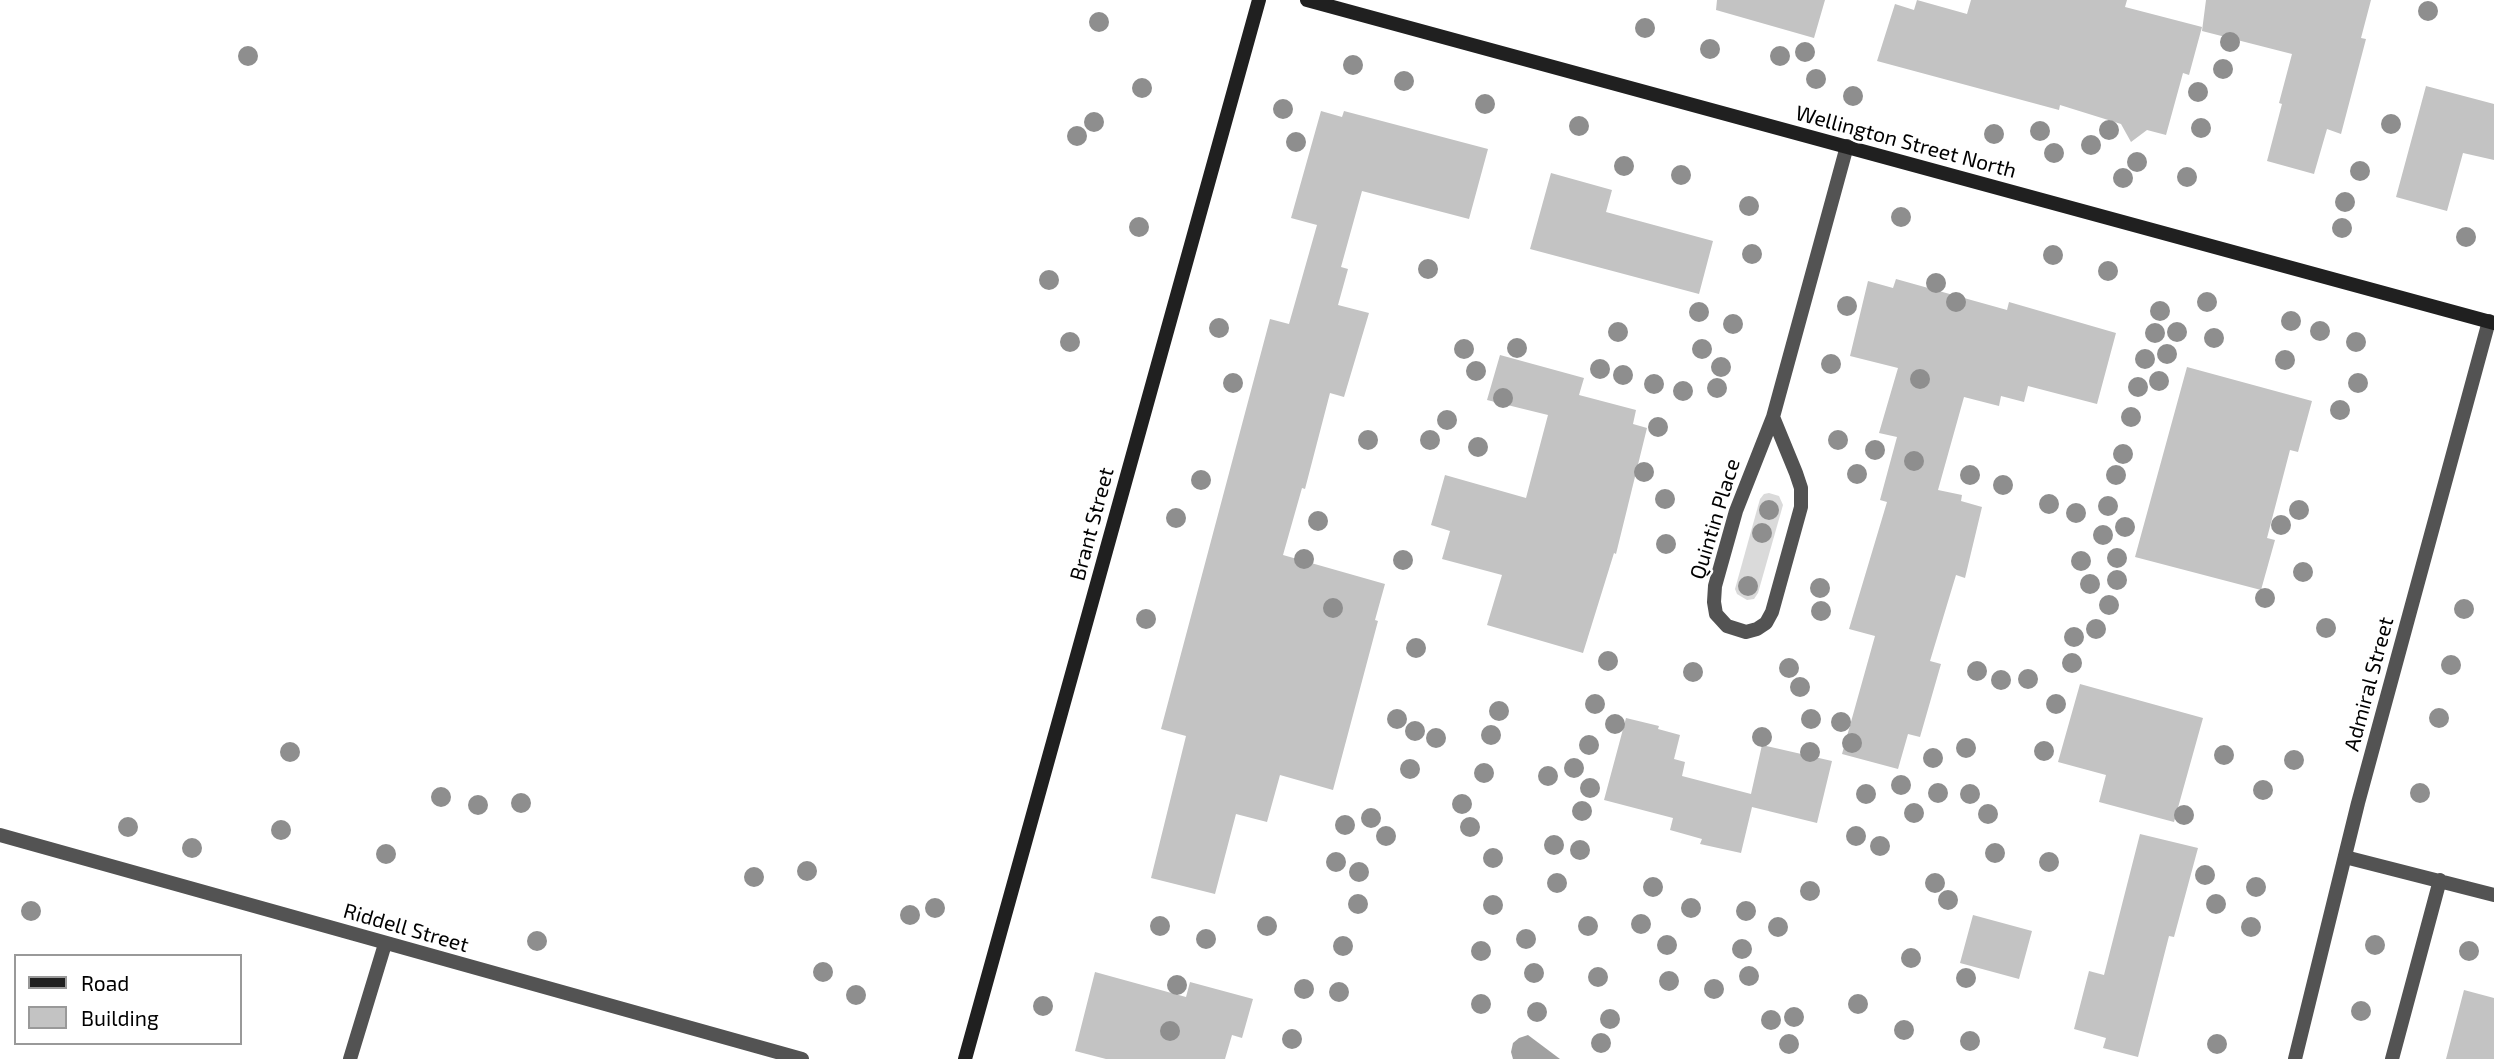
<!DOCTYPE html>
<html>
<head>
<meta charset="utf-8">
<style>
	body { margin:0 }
	#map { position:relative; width:2494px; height:1059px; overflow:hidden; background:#fff; font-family:"Exo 2",sans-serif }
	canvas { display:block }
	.legend { position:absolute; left:14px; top:954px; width:228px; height:91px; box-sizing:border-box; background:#fff; border:2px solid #999; margin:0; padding:9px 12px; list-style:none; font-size:21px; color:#000 }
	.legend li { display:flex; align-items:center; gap:14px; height:35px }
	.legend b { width:35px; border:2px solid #999 }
</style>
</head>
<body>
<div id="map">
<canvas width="2494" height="1059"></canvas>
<ul class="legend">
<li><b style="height:9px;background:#202020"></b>Road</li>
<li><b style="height:19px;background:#c3c3c3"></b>Building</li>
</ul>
</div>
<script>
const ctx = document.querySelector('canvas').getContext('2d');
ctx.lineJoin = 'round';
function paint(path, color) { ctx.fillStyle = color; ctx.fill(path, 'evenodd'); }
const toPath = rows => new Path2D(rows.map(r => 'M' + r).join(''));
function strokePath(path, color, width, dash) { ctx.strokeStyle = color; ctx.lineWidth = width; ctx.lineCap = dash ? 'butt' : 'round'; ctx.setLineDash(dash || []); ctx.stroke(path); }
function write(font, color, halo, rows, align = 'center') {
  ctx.font = font + ' "Exo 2",sans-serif'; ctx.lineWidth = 5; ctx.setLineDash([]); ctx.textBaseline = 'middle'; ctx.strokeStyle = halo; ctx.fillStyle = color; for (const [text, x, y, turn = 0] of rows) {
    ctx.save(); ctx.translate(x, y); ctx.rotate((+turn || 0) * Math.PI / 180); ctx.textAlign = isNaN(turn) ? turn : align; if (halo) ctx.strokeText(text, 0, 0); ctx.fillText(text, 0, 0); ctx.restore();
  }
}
const green = toPath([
	[1769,493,1779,496,1783,505,1758,593,1754,599,1747,600,1737,594,1735,589,1760,499,1764,494]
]);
const water = toPath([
	[1528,1035,1560,1059,1513,1059,1511,1052,1513,1043,1519,1038]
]);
const building = toPath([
	[1717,0,1825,0,1814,38,1716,10],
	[1917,0,1967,14,1971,0,2127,0,2125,7,2202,27,2189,75,2183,73,2166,135,2147,130,2131,142,2121,124,2060,105,2059,110,1877,61,1895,4,1914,10],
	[2206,0,2371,0,2361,38,2366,39,2341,134,2327,129,2314,174,2267,161,2282,104,2279,103,2292,54,2202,31],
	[2426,86,2494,104,2494,160,2463,153,2447,211,2396,197],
	[1321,111,1342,117,1344,111,1488,149,1469,219,1362,191,1341,267,1348,269,1338,305,1369,313,1344,397,1330,393,1305,489,1302,488,1283,555,1385,584,1375,620,1378,621,1333,790,1280,775,1267,822,1236,814,1215,894,1151,878,1186,736,1161,729,1270,319,1289,324,1317,225,1291,218],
	[1551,173,1612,190,1606,212,1713,241,1699,294,1530,249],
	[1896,279,2007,310,2009,302,2116,333,2097,404,2028,386,2024,402,2001,396,1999,406,1964,397,1938,490,1962,495,1961,501,1982,507,1965,578,1956,575,1930,661,1941,664,1920,737,1908,734,1898,769,1842,754,1875,636,1849,629,1887,502,1880,500,1897,437,1879,433,1898,368,1850,356,1868,281,1893,288],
	[1500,355,1584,378,1579,395,1636,410,1633,424,1647,428,1616,554,1614,553,1583,653,1487,625,1502,575,1442,559,1450,531,1431,525,1445,475,1526,498,1548,415,1487,400],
	[2187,367,2312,401,2298,452,2290,450,2267,538,2275,540,2261,590,2135,557],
	[2080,684,2203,718,2174,822,2099,802,2106,775,2058,762],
	[1626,718,1659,726,1658,729,1680,735,1674,759,1685,762,1682,776,1751,794,1762,745,1832,761,1817,823,1752,807,1741,853,1700,844,1702,839,1670,830,1673,818,1604,800],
	[2140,834,2198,848,2174,937,2169,936,2138,1057,2103,1048,2106,1038,2074,1029,2089,971,2104,975],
	[1973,915,2032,931,2019,979,1960,963],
	[1095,972,1186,997,1190,982,1253,999,1242,1038,1232,1035,1225,1059,1106,1059,1075,1051],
	[2464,990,2494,998,2494,1059,2446,1059]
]);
const lane = toPath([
	[2345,857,2494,895],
	[2392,1059,2440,880]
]);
const street = toPath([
	[1773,417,1736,511,1715,586,1714,602,1716,614,1727,626,1746,632,1757,629,1766,623,1772,612,1801,507,1801,488,1796,473,1773,417,1847,146],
	[0,835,802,1059],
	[350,1059,385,944],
	[2295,1059,2358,803,2489,321]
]);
const secondary = toPath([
	[1307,0,2494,323],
	[965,1059,1259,0]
]);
const trees = [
	[2428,11],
	[1099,22],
	[1645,28],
	[2230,42],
	[1710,49],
	[1805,52],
	[248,56],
	[1780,56],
	[1353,65],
	[2223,69],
	[1816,79],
	[1404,81],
	[1142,88],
	[2198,92],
	[1853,96],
	[1485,104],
	[1283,109],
	[1094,122],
	[2391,124],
	[1579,126],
	[2201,128],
	[2109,130],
	[2040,131],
	[1994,134],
	[1077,136],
	[1296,142],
	[2091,145],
	[2054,153],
	[2137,162],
	[1624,166],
	[2360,171],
	[1681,175],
	[2187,177],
	[2123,178],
	[2345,202],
	[1749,206],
	[1901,217],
	[1139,227],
	[2342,228],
	[2466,237],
	[1752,254],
	[2053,255],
	[1428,269],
	[2108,271],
	[1049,280],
	[1936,283],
	[1956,302],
	[2207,302],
	[1847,306],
	[2160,311],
	[1699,312],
	[2291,321],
	[1733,324],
	[1219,328],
	[2320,331],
	[1618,332],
	[2177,332],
	[2155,333],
	[2214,338],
	[1070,342],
	[2356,342],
	[1517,348],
	[1464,349],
	[1702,349],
	[2167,354],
	[2145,359],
	[2285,360],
	[1831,364],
	[1721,367],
	[1600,369],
	[1476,371],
	[1623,375],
	[1920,379],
	[2159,381],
	[1233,383],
	[2358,383],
	[1654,384],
	[2138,387],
	[1717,388],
	[1683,391],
	[1503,398],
	[2340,410],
	[2131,417],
	[1447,420],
	[1658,427],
	[1368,440],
	[1430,440],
	[1838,440],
	[1478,447],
	[1875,450],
	[2123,454],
	[1914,461],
	[1644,472],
	[1857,474],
	[1970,475],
	[2116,475],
	[1201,480],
	[2003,485],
	[1665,499],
	[2049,504],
	[2108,506],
	[1769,510],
	[2299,510],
	[2076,513],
	[1176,518],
	[1318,521],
	[2281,525],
	[2125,527],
	[1762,533],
	[2103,535],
	[1666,544],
	[2117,558],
	[1304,559],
	[1403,560],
	[2081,561],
	[2303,572],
	[2117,580],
	[2090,584],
	[1748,586],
	[1820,588],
	[2265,598],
	[2109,605],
	[1333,608],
	[2464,609],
	[1821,611],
	[1146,619],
	[2326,628],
	[2096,629],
	[2074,637],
	[1416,648],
	[1608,661],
	[2072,663],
	[2451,665],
	[1789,668],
	[1977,671],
	[1693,672],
	[2028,679],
	[2001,680],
	[1800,687],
	[1595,704],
	[2056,704],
	[1499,711],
	[2439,718],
	[1397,719],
	[1811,719],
	[1841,722],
	[1615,724],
	[1415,731],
	[1491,735],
	[1762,737],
	[1436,738],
	[1852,743],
	[1589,745],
	[1966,748],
	[2044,751],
	[290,752],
	[1810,752],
	[2224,755],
	[1933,758],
	[2294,760],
	[1574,768],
	[1410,769],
	[1484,773],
	[1548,776],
	[1901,785],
	[1590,788],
	[2263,790],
	[1938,793],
	[2420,793],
	[1866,794],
	[1970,794],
	[441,797],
	[521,803],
	[1462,804],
	[478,805],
	[1582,811],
	[1914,813],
	[1988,814],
	[2184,815],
	[1371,818],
	[1345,825],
	[128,827],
	[1470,827],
	[281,830],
	[1386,836],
	[1856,836],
	[1554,845],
	[1880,846],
	[192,848],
	[1580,850],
	[1995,853],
	[386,854],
	[1493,858],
	[1336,862],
	[2049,862],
	[807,871],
	[1359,872],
	[2205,875],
	[754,877],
	[1557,883],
	[1935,883],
	[1653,887],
	[2256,887],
	[1810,891],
	[1948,900],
	[1358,904],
	[2216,904],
	[1493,905],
	[935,908],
	[1691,908],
	[31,911],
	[1746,911],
	[910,915],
	[1641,924],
	[1160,926],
	[1267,926],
	[1588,926],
	[1778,927],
	[2251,927],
	[1206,939],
	[1526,939],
	[537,941],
	[1667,945],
	[2375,945],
	[1343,946],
	[1742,949],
	[1481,951],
	[2469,951],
	[1911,958],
	[823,972],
	[1534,973],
	[1749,976],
	[1598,977],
	[1966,978],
	[1669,981],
	[1177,985],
	[1304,989],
	[1714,989],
	[1339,992],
	[856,995],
	[1481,1004],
	[1858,1004],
	[1043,1006],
	[2361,1011],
	[1537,1012],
	[1794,1017],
	[1610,1019],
	[1771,1020],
	[1904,1030],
	[1170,1031],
	[1292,1039],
	[1970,1041],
	[1601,1043],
	[1789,1044],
	[2217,1044]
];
const streetNames = [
	["Wellington Street North",1906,142,15],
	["Quintin Place",1715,519,-73],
	["Brant Street",1092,524,-75],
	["Admiral Street",2369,684,-75],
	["Riddell Street",406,928,16]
];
paint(green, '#dadada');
paint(water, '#a1a1a1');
paint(building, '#c3c3c3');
strokePath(lane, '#535353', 14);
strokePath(street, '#535353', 14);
strokePath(secondary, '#202020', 14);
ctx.fillStyle = '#8e8e8e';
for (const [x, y] of trees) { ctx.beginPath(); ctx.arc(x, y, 10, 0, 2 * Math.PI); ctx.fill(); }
write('21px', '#000', '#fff', streetNames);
</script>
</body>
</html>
